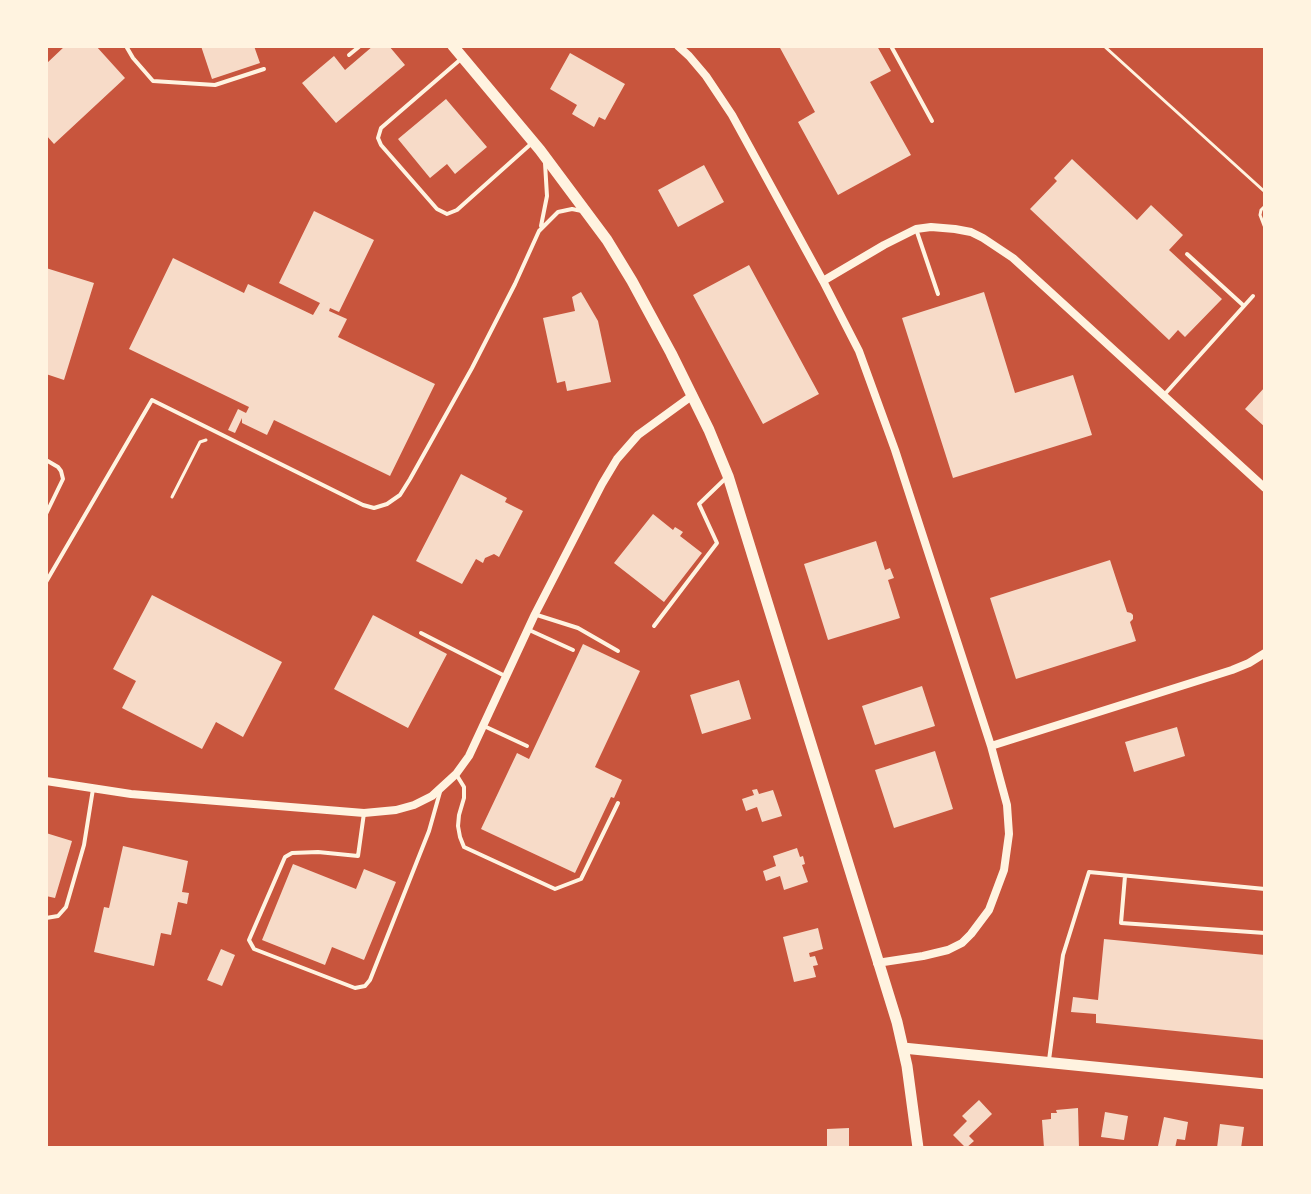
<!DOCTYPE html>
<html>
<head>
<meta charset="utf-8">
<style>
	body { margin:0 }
	#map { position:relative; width:1311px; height:1194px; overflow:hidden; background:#c8553d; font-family:"Times New Roman",serif }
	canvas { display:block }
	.frame { position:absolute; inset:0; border:48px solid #fff3e0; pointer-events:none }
</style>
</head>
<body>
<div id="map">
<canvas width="1311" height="1194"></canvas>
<div class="frame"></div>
</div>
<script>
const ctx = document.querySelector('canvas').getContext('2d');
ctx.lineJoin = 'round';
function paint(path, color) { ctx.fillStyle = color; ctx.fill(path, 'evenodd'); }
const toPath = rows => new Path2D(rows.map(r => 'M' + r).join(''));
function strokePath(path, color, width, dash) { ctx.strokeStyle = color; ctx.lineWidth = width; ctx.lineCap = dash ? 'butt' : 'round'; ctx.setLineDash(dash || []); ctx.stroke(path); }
const building = toPath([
	[65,46,96,46,125,78,54,144,46,135,46,64],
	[201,46,254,46,260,63,212,79],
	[373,46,389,46,405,65,336,123,302,83,334,56,345,70],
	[779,46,877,46,891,71,870,82,911,155,838,195,798,122,815,112],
	[570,53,625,84,605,120,599,117,594,127,572,114,577,105,550,89],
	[446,99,487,147,455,174,447,164,430,178,398,139],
	[1072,159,1137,220,1151,205,1183,235,1169,250,1222,299,1185,337,1178,330,1169,340,1030,209,1057,181,1054,178],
	[704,165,724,202,678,227,658,190],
	[314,211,374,240,339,312,330,308,329,311,347,319,338,337,435,384,390,476,274,420,267,435,242,423,242,418,235,433,228,430,238,409,246,413,249,407,129,349,173,258,244,293,248,284,313,315,320,303,279,283],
	[749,265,819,394,763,424,693,295],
	[46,268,94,283,64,380,46,374],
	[581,292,598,321,611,382,567,391,565,381,557,383,543,318,575,311,572,297],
	[984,292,1015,393,1073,375,1092,435,953,478,902,318],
	[1265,387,1265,427,1245,409],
	[461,474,507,498,505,502,523,511,499,557,494,554,485,558,483,563,476,559,462,584,416,561],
	[653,514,673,530,675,527,683,532,680,536,702,553,664,602,614,563],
	[876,541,885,570,890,568,894,578,888,580,900,618,828,640,804,564],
	[1110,560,1127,612,1131,613,1133,615,1133,619,1130,622,1136,641,1016,679,990,598],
	[152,595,282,662,243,737,216,722,202,749,122,708,136,681,113,669],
	[373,615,447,654,408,728,334,689],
	[583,644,640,671,595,767,622,780,614,798,611,797,575,873,481,829,517,753,529,759],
	[739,680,751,719,702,734,690,695],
	[922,686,935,726,875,745,862,706],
	[1177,727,1185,756,1134,772,1125,742],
	[935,751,953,809,894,828,875,770],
	[757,789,759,794,773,790,782,816,762,822,757,807,746,811,742,799,754,795,752,790],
	[46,833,72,841,55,898,46,896],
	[123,846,188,861,182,892,189,893,187,904,178,902,171,935,161,933,154,966,94,952,104,907,109,908],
	[797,848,800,857,803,856,805,864,802,865,808,882,784,890,780,876,766,881,763,871,776,866,773,856],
	[293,864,356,889,364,869,396,882,364,960,332,947,325,965,262,940],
	[818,928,823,949,809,953,810,957,815,956,818,965,813,966,816,977,794,982,783,937],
	[1104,939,1265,955,1265,1040,1096,1023,1096,1014,1071,1012,1073,997,1098,1000],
	[221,949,235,955,222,986,207,980],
	[979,1100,992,1114,969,1136,974,1141,966,1148,953,1135,967,1121,962,1116],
	[1078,1108,1079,1148,1044,1148,1042,1120,1051,1119,1051,1113,1057,1113,1056,1110],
	[1105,1112,1128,1116,1124,1140,1101,1137],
	[1164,1117,1188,1122,1185,1140,1177,1139,1175,1148,1158,1146],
	[1220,1124,1244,1127,1241,1148,1217,1148],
	[849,1128,849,1148,827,1148,827,1129]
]);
const path = toPath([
	[1104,46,1265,192],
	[1265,206,1261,210,1260,215,1265,228],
	[172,497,200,442,206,440]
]);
const service = toPath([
	[126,46,133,58,153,81,215,85,264,69],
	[891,46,932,121],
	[349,55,360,46],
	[461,59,381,128,378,138,381,145,437,209,447,214,457,210,532,143],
	[541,226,547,196,545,163],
	[916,229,938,294],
	[1187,254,1244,306],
	[1164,395,1253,296],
	[46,460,58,467,61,471,63,479,46,514],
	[46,582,152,400,363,505,374,508,387,504,400,495,410,479,472,368,515,284,539,231,558,212,572,209,582,211],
	[537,615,578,628,618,651],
	[654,626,717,543,699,504,726,478],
	[527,629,573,650],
	[421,633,505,676],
	[484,726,527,746],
	[456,774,464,787,464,798,459,815,458,826,460,837,464,847,555,889,581,879,618,803],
	[364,813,358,856,318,852,292,853,285,857,249,940,254,949,355,988,365,986,370,980,429,831,440,792],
	[1125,876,1121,923,1265,933],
	[46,918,58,916,66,907,84,845,93,789],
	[1049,1060,1063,955,1089,872,1265,889]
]);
const minor = toPath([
	[678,46,689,56,706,76,732,115,823,281,859,351,895,450,991,746,1007,805,1009,834,1004,870,989,910,971,934,962,943,948,950,923,956,877,963],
	[823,281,884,245,916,229,931,227,955,229,971,232,983,238,1013,258,1265,488],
	[991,746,1232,670,1249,663,1265,653],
	[46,781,131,794,364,813,396,810,414,805,432,796,456,774,469,756,535,614,602,484,617,459,638,435,693,395]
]);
const secondary = toPath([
	[453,46,540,150,607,240,632,281,671,353,709,430,728,476,897,1022,907,1066,918,1148],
	[903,1048,1265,1084]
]);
paint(building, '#f7dbc8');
strokePath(path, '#fff3e0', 3);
strokePath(service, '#fff3e0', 4);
strokePath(minor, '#fff3e0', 8);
strokePath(secondary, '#fff3e0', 11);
</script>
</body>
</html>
